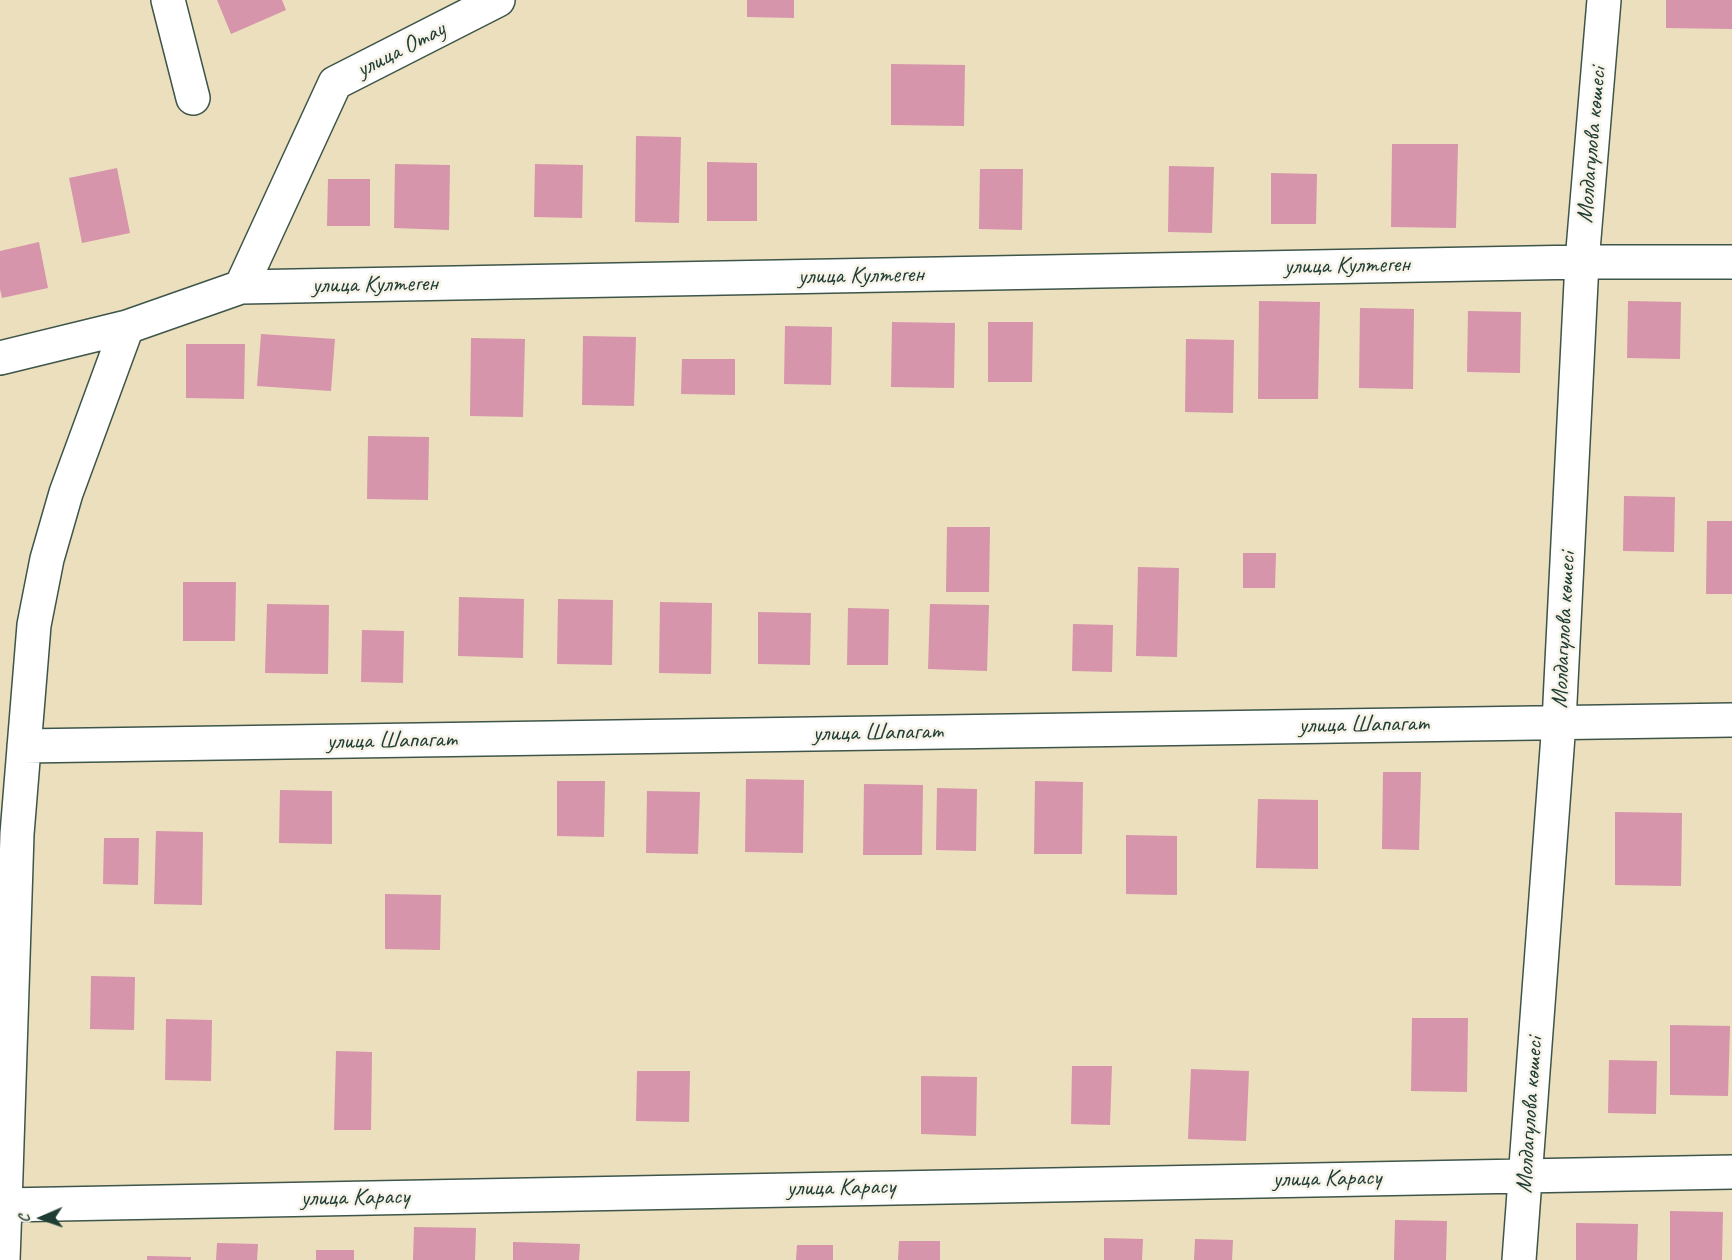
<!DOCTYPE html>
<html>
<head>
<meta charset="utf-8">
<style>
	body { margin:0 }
	#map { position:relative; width:1732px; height:1260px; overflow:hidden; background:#ebdfbd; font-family:Caveat,sans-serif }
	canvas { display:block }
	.north { position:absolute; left:12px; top:1188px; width:60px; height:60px; -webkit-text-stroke:4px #f7f3e8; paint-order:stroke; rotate:268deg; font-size:16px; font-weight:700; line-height:24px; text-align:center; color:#1f3d34 }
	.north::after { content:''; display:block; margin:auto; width:21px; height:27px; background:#1f3d34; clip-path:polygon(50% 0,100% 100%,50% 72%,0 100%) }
</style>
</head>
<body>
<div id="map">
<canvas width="1732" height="1260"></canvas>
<div class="north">С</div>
</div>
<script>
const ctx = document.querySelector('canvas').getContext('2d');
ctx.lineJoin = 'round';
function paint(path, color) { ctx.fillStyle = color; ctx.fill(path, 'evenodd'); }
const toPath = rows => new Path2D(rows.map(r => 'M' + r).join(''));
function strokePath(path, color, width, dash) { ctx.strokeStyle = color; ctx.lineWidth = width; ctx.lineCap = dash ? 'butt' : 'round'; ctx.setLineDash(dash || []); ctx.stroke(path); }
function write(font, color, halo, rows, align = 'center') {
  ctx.font = font + ' Caveat,sans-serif'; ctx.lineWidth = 5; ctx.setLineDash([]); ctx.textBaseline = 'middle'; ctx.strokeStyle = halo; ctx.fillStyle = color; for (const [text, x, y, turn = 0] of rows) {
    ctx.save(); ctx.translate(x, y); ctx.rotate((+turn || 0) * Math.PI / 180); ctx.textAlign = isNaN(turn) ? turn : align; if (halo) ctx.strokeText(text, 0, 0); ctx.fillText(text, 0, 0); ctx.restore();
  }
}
const building = toPath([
	[217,0,282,0,286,10,231,34],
	[747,0,794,0,794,18,747,17],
	[1666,0,1732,0,1732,29,1666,28],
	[891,64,965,65,964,126,891,125],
	[636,136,681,137,679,223,635,222],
	[1392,144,1458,144,1456,228,1391,227],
	[707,162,757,163,757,221,707,221],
	[395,164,450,165,449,230,394,228],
	[535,164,583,165,582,218,534,217],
	[1169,166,1214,167,1212,233,1168,232],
	[117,168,130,233,82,243,69,178],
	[980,169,1023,169,1022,230,979,229],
	[1271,173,1317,174,1316,224,1271,224],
	[328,179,370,179,370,226,327,226],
	[39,242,48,288,2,298,0,289,0,251],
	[1259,301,1320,302,1318,399,1258,399],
	[1628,301,1681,302,1680,359,1627,358],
	[1360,308,1414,309,1413,389,1359,388],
	[1468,311,1521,312,1520,373,1467,372],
	[892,322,955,323,954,388,891,387],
	[988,322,1033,322,1032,382,988,382],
	[785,326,832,327,831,385,784,384],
	[261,334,335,339,331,391,257,386],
	[583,336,636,337,634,406,582,405],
	[471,338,525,339,523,417,470,416],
	[1186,339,1234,340,1233,413,1185,412],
	[186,344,245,344,244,399,186,398],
	[682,359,735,359,735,395,681,394],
	[368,436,429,437,428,500,367,499],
	[1624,496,1675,497,1674,552,1623,551],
	[1707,521,1732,521,1732,594,1706,594],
	[947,527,990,527,989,592,946,592],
	[1243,553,1276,553,1275,588,1243,588],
	[1138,567,1179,568,1177,657,1136,656],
	[183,582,236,582,235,641,183,641],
	[459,597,524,599,523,658,458,656],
	[558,599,613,600,612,665,557,664],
	[660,602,712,603,711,674,659,673],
	[267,604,329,605,328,674,265,673],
	[930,604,989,605,987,671,928,669],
	[848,608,889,609,888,665,847,665],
	[758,612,811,613,810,665,758,664],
	[1073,624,1113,625,1112,672,1072,671],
	[362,630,404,631,403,683,361,682],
	[1383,772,1421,772,1419,850,1382,849],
	[746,779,804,780,803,853,745,852],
	[557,781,605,781,604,837,557,836],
	[1035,781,1083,782,1082,854,1034,854],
	[864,784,923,785,922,855,863,855],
	[937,788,977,789,976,851,936,850],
	[280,790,332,791,332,844,279,843],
	[647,791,700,792,698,854,646,853],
	[1258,799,1318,800,1318,869,1256,868],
	[1615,812,1682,813,1681,886,1615,885],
	[156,831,203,832,202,905,154,904],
	[1126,835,1177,836,1177,895,1126,894],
	[104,838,139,838,138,885,103,884],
	[385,894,441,895,440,950,385,949],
	[91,976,135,977,134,1030,90,1029],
	[1412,1018,1468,1018,1467,1092,1411,1091],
	[166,1019,212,1020,211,1081,165,1080],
	[1670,1025,1730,1026,1728,1096,1670,1095],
	[336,1051,372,1052,371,1130,334,1130],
	[1609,1060,1657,1061,1656,1114,1608,1113],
	[1072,1066,1112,1066,1110,1125,1071,1124],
	[1191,1069,1249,1071,1246,1141,1188,1139],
	[637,1071,690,1071,689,1122,636,1121],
	[921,1076,977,1077,976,1136,921,1134],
	[1670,1211,1723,1212,1722,1260,1670,1260],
	[1395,1220,1447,1221,1446,1260,1394,1260],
	[1576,1223,1638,1224,1637,1260,1576,1260],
	[414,1227,476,1228,475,1260,413,1260],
	[1104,1238,1143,1239,1142,1260,1104,1260],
	[1195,1239,1233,1240,1232,1260,1194,1260],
	[899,1241,940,1241,940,1260,898,1260],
	[513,1242,580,1244,579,1260,513,1260],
	[217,1243,258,1244,257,1260,216,1260],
	[797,1245,833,1245,833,1260,796,1260],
	[316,1250,354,1250,354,1260,316,1260],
	[147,1256,191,1257,191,1260,147,1260]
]);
const minor = toPath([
	[168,0,193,98],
	[241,287,335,83,498,0],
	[0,358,127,327,241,287,1582,262,1732,262],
	[24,746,1732,720],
	[5,1205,17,834,34,625,47,559,66,493,127,327],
	[3,1260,5,1205,1732,1172],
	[1519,1260,1559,722,1582,262,1604,0]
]);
const streetNames = [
	["улица Отау",401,50,-27],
	["Молдагулова көшесі",1592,145,-85],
	["улица Култеген",1347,266,-1],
	["улица Култеген",861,276,-1],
	["улица Култеген",375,285,-1],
	["Молдагулова көшесі",1564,630,-87],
	["улица Шапагат",1364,725,-1],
	["улица Шапагат",878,733,-1],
	["улица Шапагат",392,741,-1],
	["Молдагулова көшесі",1530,1115,-86],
	["улица Карасу",1327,1179,-1],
	["улица Карасу",841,1188,-1],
	["улица Карасу",355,1198,-1]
];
paint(building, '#d695aa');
strokePath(minor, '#3e5549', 36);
strokePath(minor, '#fff', 33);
write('24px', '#1f3d34', '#f7f3e8', streetNames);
</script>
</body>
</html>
